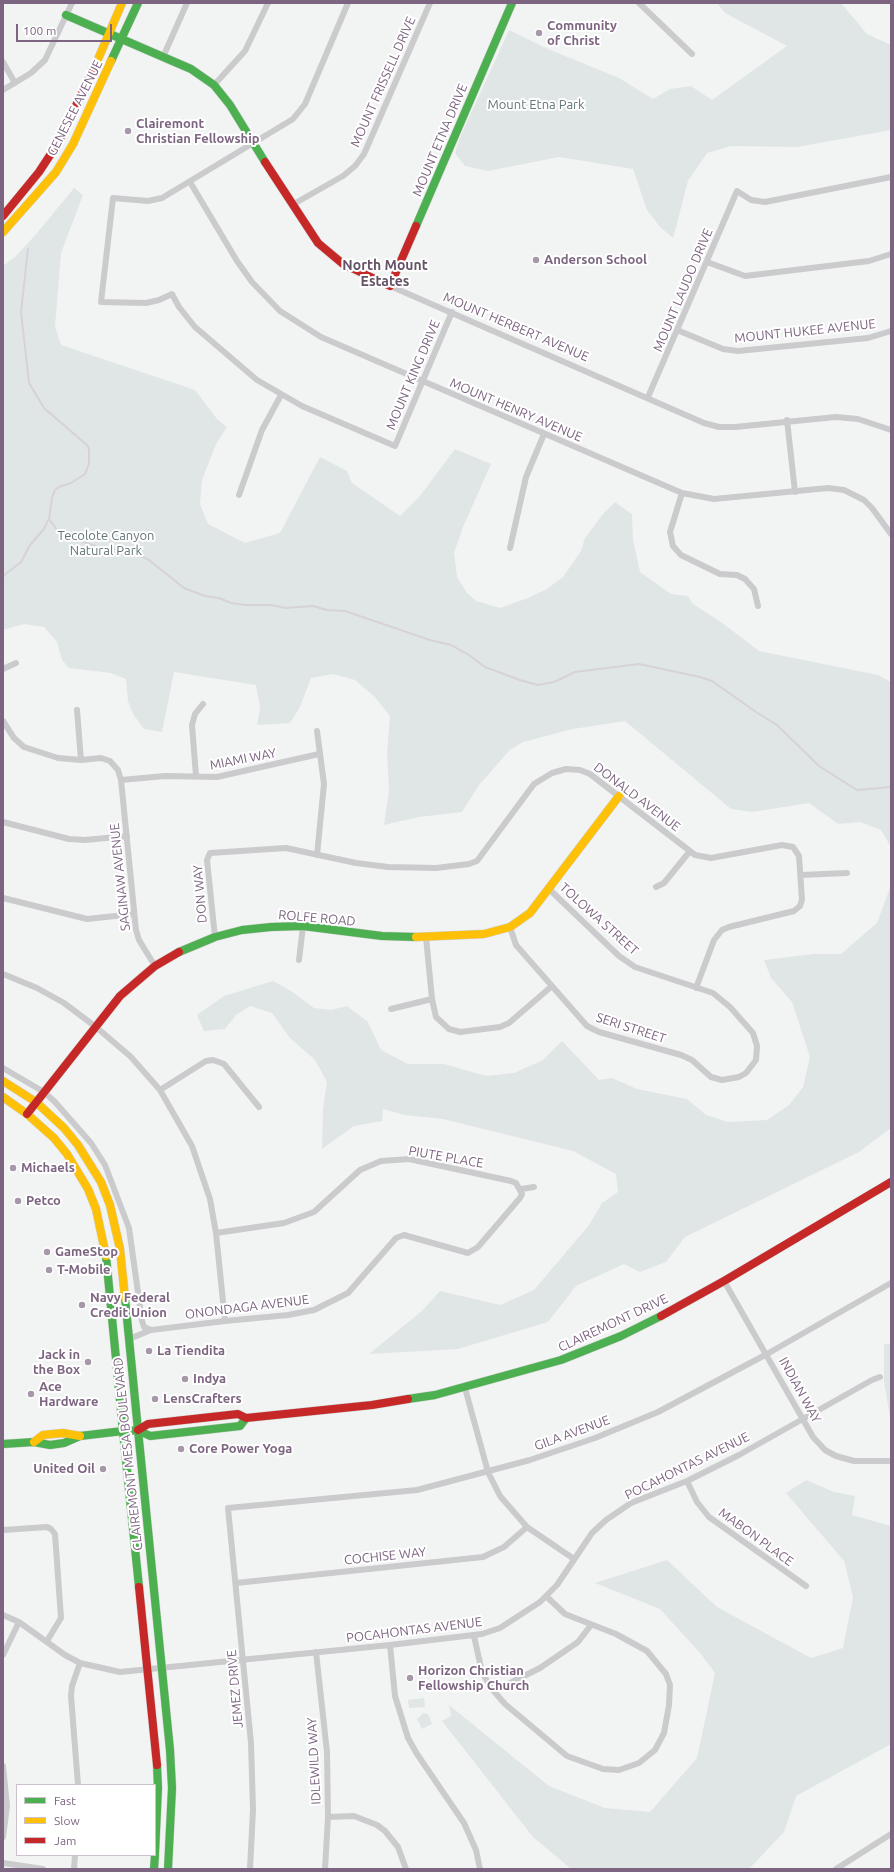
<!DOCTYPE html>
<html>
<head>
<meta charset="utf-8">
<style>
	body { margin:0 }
	#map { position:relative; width:894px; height:1872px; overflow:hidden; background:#f2f4f3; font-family:Ubuntu,sans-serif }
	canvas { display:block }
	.frame { position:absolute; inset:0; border:4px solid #7d6581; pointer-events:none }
	.legend { position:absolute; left:16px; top:1784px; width:140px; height:72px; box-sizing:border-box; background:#fff; border:1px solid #cbc1cd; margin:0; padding:5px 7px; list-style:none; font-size:12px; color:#7d6581 }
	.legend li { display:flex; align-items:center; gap:8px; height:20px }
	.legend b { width:20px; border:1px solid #cbc1cd }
	.scale { position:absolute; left:16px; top:24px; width:96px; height:18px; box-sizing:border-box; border:2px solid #7d6581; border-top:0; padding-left:5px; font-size:12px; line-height:14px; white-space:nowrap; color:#7d6581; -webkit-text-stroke:3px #fff; paint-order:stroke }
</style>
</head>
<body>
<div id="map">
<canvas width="894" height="1872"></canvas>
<div class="frame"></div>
<ul class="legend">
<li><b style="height:5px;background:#4caf50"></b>Fast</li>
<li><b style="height:5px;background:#ffc107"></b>Slow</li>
<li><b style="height:5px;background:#c62828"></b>Jam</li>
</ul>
<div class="scale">100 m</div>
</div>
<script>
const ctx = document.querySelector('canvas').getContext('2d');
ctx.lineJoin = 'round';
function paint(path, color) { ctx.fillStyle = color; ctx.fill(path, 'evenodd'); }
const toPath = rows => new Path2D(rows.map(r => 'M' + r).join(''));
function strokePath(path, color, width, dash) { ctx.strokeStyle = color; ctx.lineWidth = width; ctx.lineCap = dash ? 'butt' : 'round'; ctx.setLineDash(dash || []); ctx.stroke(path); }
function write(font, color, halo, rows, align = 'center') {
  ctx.font = font + ' Ubuntu,sans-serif'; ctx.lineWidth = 4; ctx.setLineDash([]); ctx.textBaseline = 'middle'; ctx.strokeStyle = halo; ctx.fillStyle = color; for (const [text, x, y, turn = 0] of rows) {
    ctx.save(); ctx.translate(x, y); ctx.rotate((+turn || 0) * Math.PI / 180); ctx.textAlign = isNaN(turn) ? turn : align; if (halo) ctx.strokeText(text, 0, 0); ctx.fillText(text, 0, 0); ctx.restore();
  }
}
const green = toPath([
	[717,3,841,3,867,34,891,45,891,130,797,147,731,146,707,153,688,181,673,238,660,227,647,210,633,169,559,157,488,171,465,166,455,153,461,135,509,30,548,49,619,78,653,99,670,89,691,86,712,100,787,46,725,13],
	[74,188,83,195,61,253,55,326,61,345,195,390,217,419,227,427,216,444,202,480,200,504,208,524,245,543,280,533,320,457,347,471,352,483,400,516,420,496,455,449,491,464,463,527,454,553,457,577,467,593,476,601,500,608,528,598,547,589,563,577,581,551,585,538,603,514,615,502,632,514,633,540,640,572,671,594,688,596,693,604,721,622,759,651,878,675,891,682,891,847,881,830,860,822,838,824,809,803,752,812,731,809,625,721,573,729,523,742,510,750,479,785,462,812,419,817,384,825,389,790,387,753,390,716,375,697,355,680,333,674,311,678,300,707,290,723,257,725,260,708,256,685,174,672,162,732,144,729,133,714,128,701,126,679,111,673,69,668,62,660,57,642,44,627,24,624,3,630,3,266,15,257,37,233],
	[891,885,891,1128,859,1152,685,1237,666,1262,640,1272,624,1264,576,1286,548,1322,458,1349,369,1354,422,1311,440,1291,500,1305,534,1290,589,1225,602,1203,618,1192,616,1174,573,1151,443,1119,405,1115,383,1109,382,1121,354,1126,322,1149,323,1109,327,1082,315,1060,290,1038,272,1013,250,1006,236,1015,225,1029,204,1031,197,1015,224,996,273,981,291,991,314,1008,331,1010,347,1006,368,1022,381,1050,408,1064,444,1064,486,1076,514,1073,543,1060,562,1041,599,1080,612,1078,637,1089,687,1099,706,1115,728,1122,767,1120,789,1105,803,1087,810,1057,792,1002,771,978,764,960,814,954,841,954,877,923],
	[884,1344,891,1344,891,1423,884,1382],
	[806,1480,834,1492,855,1496,852,1515,891,1526,891,1744,796,1796,784,1832,749,1869,571,1869,533,1837,442,1721,451,1716,449,1705,549,1786,605,1808,650,1812,697,1758,715,1673,701,1654,660,1609,595,1583,667,1560,717,1607,811,1658,843,1648,853,1597,844,1561,786,1493],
	[424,1698,425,1707,409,1708,408,1700],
	[423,1713,428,1714,432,1724,422,1729,417,1719]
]);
const stream = toPath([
	[28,249,21,312,29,383,44,408,88,446,89,451,89,464,85,474,71,483,59,487,55,490,52,498,49,519,60,534,107,550,124,548,149,560,184,588,205,596,219,598,231,603,245,605,271,605,285,608,313,606,327,610,345,611,430,640,451,645,469,655,485,667,520,680,538,685,554,682,575,672,639,664,700,677,712,681,756,712,777,725,819,766,857,790,891,787],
	[3,576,21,562,30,545,44,529,48,520]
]);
const street = toPath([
	[348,3,305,104,293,119,162,198,148,201,113,198,101,302,146,303,159,300,172,294,179,307,195,327,257,380,302,406,395,446,452,312],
	[639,3,692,54],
	[163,57,187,3],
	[3,62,15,83],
	[214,85,245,51,268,3],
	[3,90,31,73,45,60,72,3],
	[190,182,237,261,252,282,280,311,321,337,682,493,714,499,828,488,844,490,864,500,872,508,891,534],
	[292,205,343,176,355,166,364,154,430,3],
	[707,262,745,276,869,261,891,254],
	[390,286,704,423,719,427,735,427,836,417,858,419,891,430],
	[677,330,723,349,738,351,868,338,891,331],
	[648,397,737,191,751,200,765,202,891,177],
	[787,420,795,492],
	[682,493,670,532,673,546,681,555,720,574,737,575,745,579,754,589,758,606],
	[239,495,262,430,281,395],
	[510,548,526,477,544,434],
	[3,669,16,663],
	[77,710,81,760],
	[3,721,14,738,24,747,58,758,81,760,101,758,110,761,118,770,121,780,136,930,139,940,155,966],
	[196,776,192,725,195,714,203,704],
	[121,780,165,776,217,777,319,754],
	[3,822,69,839,85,840,127,836],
	[317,855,324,784,317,731],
	[801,875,847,873],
	[656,887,664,883,690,851],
	[3,898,87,919,134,914],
	[510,927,516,945,587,1026,599,1032,681,1055,692,1060,711,1077,722,1080,739,1077,746,1073,756,1060,757,1046,753,1033,730,1007,713,993,635,967,619,956,549,889],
	[215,937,207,860,210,853,286,848,356,863,388,867,436,868,469,864,477,861,534,784,552,773,566,769,580,770,590,774,695,855,711,858,782,845,793,847,799,856,802,900,800,906,794,911,729,927,722,930,714,940,696,988],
	[426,937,432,999,436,1017,449,1029,460,1032,500,1027,509,1023,552,986],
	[299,960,303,926],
	[3,974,37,988,64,1003,96,1027,131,1057,160,1090,192,1146,210,1199,216,1233,225,1321],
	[391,1009,432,999],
	[3,1068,44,1092,55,1102,91,1143,105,1165,129,1228,142,1321,144,1327,151,1330],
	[160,1090,206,1061,213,1060,224,1064,259,1107],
	[521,1189,534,1187],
	[724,1281,813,1437,825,1450,836,1456,854,1461,890,1461],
	[129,1339,151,1330,225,1321,288,1315,314,1310,348,1293,396,1238,404,1235,468,1253,478,1247,520,1198,522,1194,516,1183,511,1181,409,1159,381,1161,360,1170,314,1212,284,1223,216,1233],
	[465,1388,488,1472,500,1496,527,1527,574,1559],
	[687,1481,697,1502,709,1517,806,1586],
	[3,1530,47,1527,51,1529,55,1534,61,1618,47,1641],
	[236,1583,483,1557,504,1547,527,1527],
	[3,1615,19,1622,65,1655,80,1663,120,1672,390,1645,482,1634,500,1628,540,1602,557,1585,592,1533,606,1520,631,1503,687,1481,739,1455,872,1380,880,1377],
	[474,1636,482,1672,491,1688,505,1704,567,1756,603,1769,619,1770,639,1763,655,1750,664,1733,669,1705,670,1685,666,1674,647,1651,616,1634,565,1614,546,1596],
	[390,1645,395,1696,408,1738,417,1754,464,1823,476,1850,480,1869],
	[316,1652,327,1752,328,1817,325,1869],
	[3,1655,19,1622],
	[494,1691,540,1668,578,1642,591,1625],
	[3,1766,7,1806,3,1837],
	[78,1785,71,1696,72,1686,80,1663],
	[328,1817,354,1816,377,1825,385,1831,398,1847,406,1869],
	[3,1863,43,1869],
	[74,1869,75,1855],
	[250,1869,253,1810,251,1743,228,1508,417,1490,530,1460,595,1438,658,1412,767,1354,891,1283],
	[836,1869,891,1834]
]);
const fast = toPath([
	[66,15,191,69,214,85,230,105,265,162],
	[111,61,138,3],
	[416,226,512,3],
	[179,952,215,937,242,930,271,927,303,926,382,936,416,937],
	[106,1256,123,1431,138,1430,150,1436,240,1426,246,1418],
	[125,1298,138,1430],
	[408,1399,435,1395,561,1360,621,1336,661,1316],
	[138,1430,170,1750,172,1788,168,1869],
	[3,1444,34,1442,50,1445,64,1443,80,1436,123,1431,139,1587],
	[155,1853,158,1788,157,1765],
	[154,1869,155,1855]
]);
const slow = toPath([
	[96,64,122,3],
	[3,232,56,172,73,144,111,61],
	[416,937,484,934,510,927,530,913,619,796],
	[3,1081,36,1102,64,1128,78,1145,101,1182,110,1205,120,1249,125,1298],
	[3,1097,27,1114,54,1138,67,1154,88,1189,96,1209,106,1256],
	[34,1442,43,1435,63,1433,80,1436]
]);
const jam = toPath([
	[265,162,318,243,343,264,390,286,416,226],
	[3,216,39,172,58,143,96,64],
	[27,1114,120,996,155,966,179,952],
	[661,1316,724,1281,891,1182],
	[138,1430,148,1424,238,1414,246,1418,372,1405,408,1399],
	[139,1587,157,1765]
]);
const markers = [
	[539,33,4,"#a697a9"],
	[128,131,4,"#a697a9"],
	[536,260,4,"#a697a9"],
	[13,1168,4,"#a697a9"],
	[18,1201,4,"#a697a9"],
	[47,1252,4,"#a697a9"],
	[49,1270,4,"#a697a9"],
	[82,1305,4,"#a697a9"],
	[149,1351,4,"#a697a9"],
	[88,1362,4,"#a697a9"],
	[185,1379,4,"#a697a9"],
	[31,1394,4,"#a697a9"],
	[155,1399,4,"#a697a9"],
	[181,1449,4,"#a697a9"],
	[103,1469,4,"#a697a9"],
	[410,1678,4,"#a697a9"]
];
const poiNames = [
	["Community",547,26],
	["of Christ",547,41],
	["Clairemont",136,124],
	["Christian Fellowship",136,139],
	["Anderson School",544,260],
	["Michaels",21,1168],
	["Petco",26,1201],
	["GameStop",55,1252],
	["T-Mobile",57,1270],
	["Navy Federal",90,1298],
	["Credit Union",90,1313],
	["La Tiendita",157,1351],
	["Jack in",80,1355,"right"],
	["the Box",80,1370,"right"],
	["Indya",193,1379],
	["Ace",39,1387],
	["Hardware",39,1402],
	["LensCrafters",163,1399],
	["Core Power Yoga",189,1449],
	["United Oil",95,1469,"right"],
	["Horizon Christian",418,1671],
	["Fellowship Church",418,1686]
];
const streetNames = [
	["MOUNT FRISSELL DRIVE",383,82,-66],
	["GENESEE AVENUE",75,108,-63],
	["MOUNT ETNA DRIVE",440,140,-67],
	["MOUNT LAUDO DRIVE",683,290,-67],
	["MOUNT HERBERT AVENUE",516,327,23],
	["MOUNT HUKEE AVENUE",805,331,-6],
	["MOUNT KING DRIVE",413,375,-67],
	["MOUNT HENRY AVENUE",516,410,23],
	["MIAMI WAY",243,759,-11],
	["DONALD AVENUE",637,797,37],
	["SAGINAW AVENUE",120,877,-96],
	["DON WAY",200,894,-95],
	["ROLFE ROAD",317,918,5],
	["TOLOWA STREET",599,919,42],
	["SERI STREET",631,1028,18],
	["PIUTE PLACE",446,1157,10],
	["ONONDAGA AVENUE",247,1307,-7],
	["CLAIREMONT DRIVE",613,1323,-25],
	["INDIAN WAY",800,1390,61],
	["GILA AVENUE",572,1433,-20],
	["CLAIREMONT MESA BOULEVARD",128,1454,-96],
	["POCAHONTAS AVENUE",687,1466,-26],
	["MABON PLACE",756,1537,36],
	["COCHISE WAY",385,1556,-6],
	["POCAHONTAS AVENUE",414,1630,-7],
	["JEMEZ DRIVE",235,1689,-95],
	["IDLEWILD WAY",314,1761,-93]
];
const parkNames = [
	["Mount Etna Park",536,105],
	["Tecolote Canyon",106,536],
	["Natural Park",106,551]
];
const neighbourhoodNames = [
	["North Mount",385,265],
	["Estates",385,281]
];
paint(green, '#e0e6e5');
strokePath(stream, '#d7d2da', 2);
strokePath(fast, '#d0d0d1', 9);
strokePath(slow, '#d0d0d1', 9);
strokePath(jam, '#d0d0d1', 9);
strokePath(street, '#cbcacc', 6);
strokePath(fast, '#4caf50', 8);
strokePath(slow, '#ffc107', 8);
strokePath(jam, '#c62828', 8);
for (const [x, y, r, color] of markers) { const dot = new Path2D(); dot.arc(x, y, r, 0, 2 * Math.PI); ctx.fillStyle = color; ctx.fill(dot); strokePath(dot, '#fff', 1.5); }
write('bold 13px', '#7d6581', '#fff', poiNames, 'left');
write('13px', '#7d6581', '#fff', streetNames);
write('13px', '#647579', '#fff', parkNames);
write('bold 14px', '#645367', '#fff', neighbourhoodNames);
</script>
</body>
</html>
